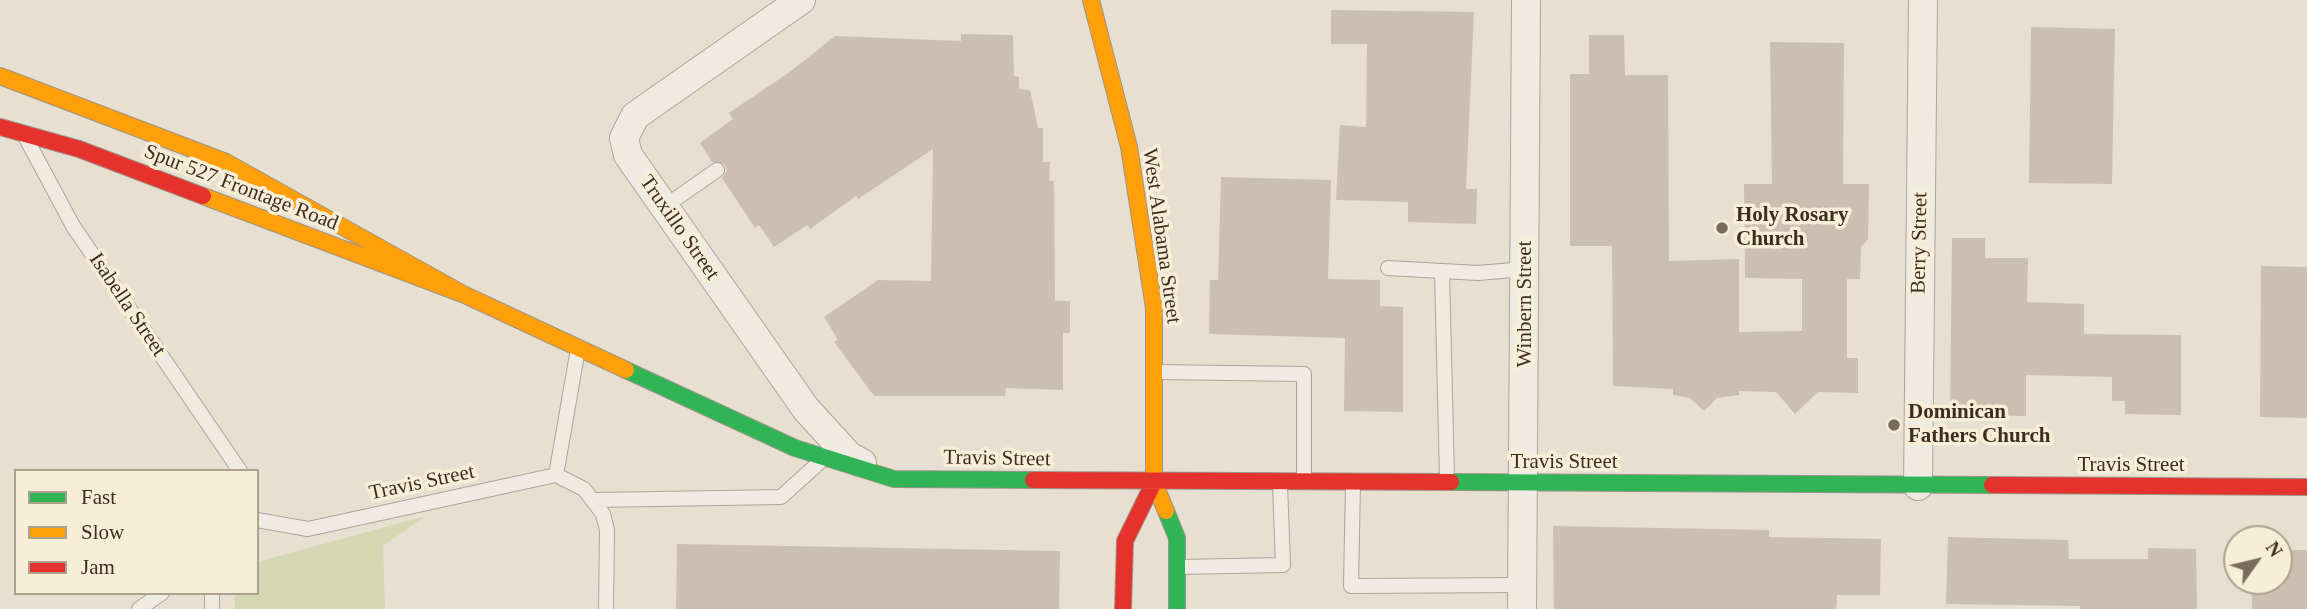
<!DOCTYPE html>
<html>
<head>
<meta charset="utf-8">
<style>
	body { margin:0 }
	#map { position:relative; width:2307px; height:609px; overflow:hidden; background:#e7e0d1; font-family:Georgia,serif }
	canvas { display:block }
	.legend { position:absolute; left:14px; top:469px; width:245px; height:126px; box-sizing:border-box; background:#f7eed8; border:2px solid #ada18e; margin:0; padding:9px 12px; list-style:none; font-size:21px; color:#3d2e20 }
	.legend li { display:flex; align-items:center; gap:14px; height:35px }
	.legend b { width:35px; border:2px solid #ada18e }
	.north { position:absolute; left:2223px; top:525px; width:70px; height:70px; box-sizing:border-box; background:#f7eed8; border:2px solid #ada18e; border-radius:50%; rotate:56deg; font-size:19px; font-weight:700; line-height:28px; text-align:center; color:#3d2e20 }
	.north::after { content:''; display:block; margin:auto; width:24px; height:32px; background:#786c5e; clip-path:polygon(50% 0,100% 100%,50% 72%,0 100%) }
</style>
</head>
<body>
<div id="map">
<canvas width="2307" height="609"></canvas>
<ul class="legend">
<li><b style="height:9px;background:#30b455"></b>Fast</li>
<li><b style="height:9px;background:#ff9f0a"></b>Slow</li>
<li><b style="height:9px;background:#e5322d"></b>Jam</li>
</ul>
<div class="north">N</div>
</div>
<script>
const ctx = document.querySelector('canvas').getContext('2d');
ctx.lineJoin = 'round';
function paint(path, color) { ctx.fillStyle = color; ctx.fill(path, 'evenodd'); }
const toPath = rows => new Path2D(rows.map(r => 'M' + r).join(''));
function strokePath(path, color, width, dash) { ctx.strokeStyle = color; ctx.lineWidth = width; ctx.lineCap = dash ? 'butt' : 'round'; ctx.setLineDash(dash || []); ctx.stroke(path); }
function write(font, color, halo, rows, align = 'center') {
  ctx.font = font + ' Georgia,serif'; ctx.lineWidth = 7; ctx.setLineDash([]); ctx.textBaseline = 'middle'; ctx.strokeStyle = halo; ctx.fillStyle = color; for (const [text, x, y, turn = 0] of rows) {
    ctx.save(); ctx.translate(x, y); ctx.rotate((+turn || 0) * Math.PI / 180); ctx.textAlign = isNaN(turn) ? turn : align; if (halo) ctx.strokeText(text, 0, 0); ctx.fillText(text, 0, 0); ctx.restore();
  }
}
const green = toPath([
	[426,516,383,546,385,609,235,609,235,593,257,593,257,562]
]);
const building = toPath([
	[1331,10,1474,12,1466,189,1477,189,1476,224,1408,222,1408,202,1336,200,1340,125,1366,127,1367,44,1331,44],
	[2031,27,2115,29,2112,184,2029,183],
	[961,34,1013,35,1014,76,1019,77,1019,89,1030,90,1038,128,1043,128,1043,162,1050,162,1049,181,1054,181,1055,301,1070,301,1070,333,1063,333,1063,390,1006,388,1005,396,874,396,834,342,838,340,824,317,878,280,931,281,933,149,858,199,856,196,810,229,807,225,774,247,759,225,755,228,722,178,727,170,724,164,712,162,700,143,733,119,729,113,791,71,835,36,961,41],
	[1589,35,1624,35,1625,75,1668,75,1669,261,1739,259,1739,332,1802,331,1802,279,1745,278,1744,184,1772,184,1770,42,1844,43,1843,184,1869,184,1868,239,1861,247,1860,279,1847,279,1847,358,1858,358,1858,393,1818,392,1795,414,1776,392,1739,391,1739,395,1717,398,1704,411,1690,398,1673,395,1673,389,1613,386,1612,246,1570,246,1570,74,1589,74],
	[1221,177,1331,180,1328,279,1380,280,1380,306,1403,307,1403,412,1344,411,1345,338,1209,334,1210,280,1218,280],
	[1952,238,1985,238,1985,258,2028,258,2027,302,2084,304,2084,334,2181,335,2181,415,2125,414,2125,401,2112,401,2112,377,2026,375,2026,416,1950,415],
	[2261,266,2307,267,2307,418,2260,417],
	[1553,526,1769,530,1769,537,1881,539,1880,595,1837,595,1836,609,1554,609],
	[1948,537,2068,540,2069,559,2148,559,2148,548,2196,549,2197,609,2080,609,2080,606,1946,604],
	[677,544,1060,551,1059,609,676,609],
	[2279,550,2307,550,2307,609,2252,609,2252,581,2279,581]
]);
const lane = toPath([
	[27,140,73,226,240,471],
	[664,207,717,170],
	[1388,268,1478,273,1525,269],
	[1442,271,1447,479],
	[1156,372,1304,374,1304,481],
	[556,475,578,349],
	[1353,483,1351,586,1523,585],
	[595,500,781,497,821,461],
	[257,520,308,529,556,475,584,489,603,514,607,530,606,609],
	[1178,567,1283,565,1280,484],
	[212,593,212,609],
	[139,609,162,593]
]);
const street = toPath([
	[801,0,635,116,624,138,628,155,806,409,849,456,862,463],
	[1918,486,1923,0],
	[1522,609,1526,0]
]);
const fast = toPath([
	[626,370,795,448,894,479,1033,480],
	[1451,482,1992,485],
	[1166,511,1177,538,1177,609]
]);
const slow = toPath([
	[1091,0,1129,147,1154,308,1154,482,1166,511],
	[0,76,226,162,465,295],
	[203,196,465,295,626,370]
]);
const jam = toPath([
	[0,127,79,149,203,196],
	[1033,480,1451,482],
	[1992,485,2307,487],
	[1123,609,1125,541,1154,482]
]);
const markers = [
	[1722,228,7,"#786c5e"],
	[1894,425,7,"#786c5e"]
];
const streetNames = [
	["Spur 527 Frontage Road",241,188,21],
	["Truxillo Street",679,228,55],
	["West Alabama Street",1161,236,82],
	["Berry Street",1920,243,-89],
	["Winbern Street",1525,304,-90],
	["Isabella Street",127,305,56],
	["Travis Street",997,459,1],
	["Travis Street",1564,462],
	["Travis Street",2131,465],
	["Travis Street",422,483,-12]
];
const poiNames = [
	["Holy Rosary",1736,216],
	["Church",1736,240],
	["Dominican",1908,413],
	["Fathers Church",1908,437]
];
paint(green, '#d6d7b3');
paint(building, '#cbbfb2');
strokePath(lane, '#ada599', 16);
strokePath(street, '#ada599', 30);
strokePath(fast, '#9c958a', 18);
strokePath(slow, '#9c958a', 18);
strokePath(jam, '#9c958a', 18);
strokePath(lane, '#efebe3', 14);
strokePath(street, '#efebe3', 28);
strokePath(fast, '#30b455', 16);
strokePath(slow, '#ff9f0a', 16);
strokePath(jam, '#e5322d', 16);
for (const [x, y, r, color] of markers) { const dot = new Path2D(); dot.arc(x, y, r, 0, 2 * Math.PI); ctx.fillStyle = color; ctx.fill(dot); strokePath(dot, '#f7eed8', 2.5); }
write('21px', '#3d2e20', '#f7eed8', streetNames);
write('bold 21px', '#3d2e20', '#f7eed8', poiNames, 'left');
</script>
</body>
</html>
